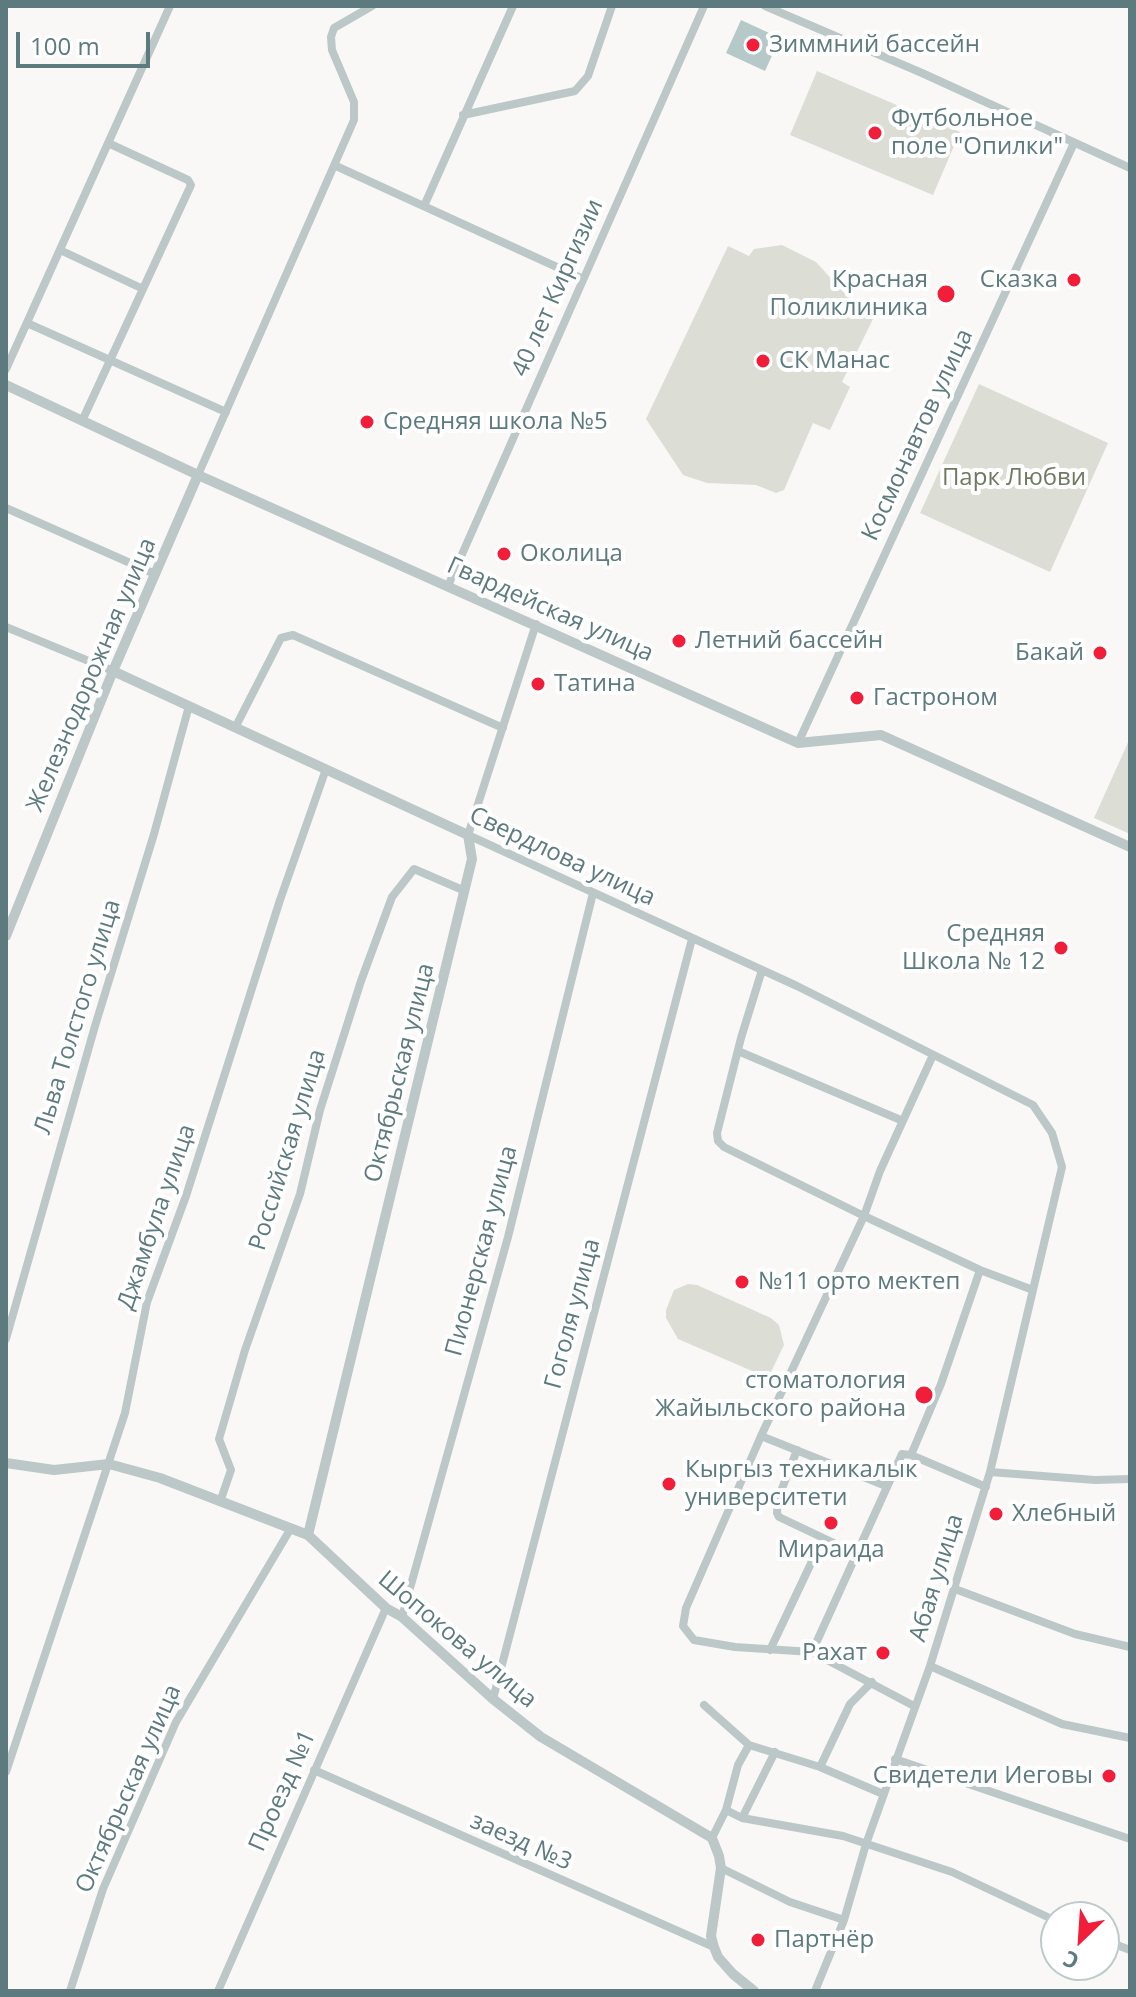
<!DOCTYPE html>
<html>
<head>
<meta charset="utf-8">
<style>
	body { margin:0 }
	#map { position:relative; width:1136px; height:1997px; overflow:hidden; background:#f9f8f6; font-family:"Open Sans",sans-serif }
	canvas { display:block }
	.frame { position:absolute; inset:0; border:8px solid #5d7b7e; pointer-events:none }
	.north { position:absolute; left:1040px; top:1901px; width:80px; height:80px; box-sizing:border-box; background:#fff; border:2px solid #becacb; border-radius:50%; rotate:205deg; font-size:22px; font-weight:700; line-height:32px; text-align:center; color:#5d7b7e }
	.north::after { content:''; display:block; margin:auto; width:28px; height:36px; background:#f21d38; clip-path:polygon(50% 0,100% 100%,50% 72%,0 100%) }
	.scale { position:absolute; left:16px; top:32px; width:134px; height:36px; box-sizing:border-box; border:4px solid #5d7b7e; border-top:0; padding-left:10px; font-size:24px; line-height:28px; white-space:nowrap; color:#5d7b7e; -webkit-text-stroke:6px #fff; paint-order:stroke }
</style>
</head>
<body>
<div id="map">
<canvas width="1136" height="1997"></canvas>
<div class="frame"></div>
<div class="north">С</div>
<div class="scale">100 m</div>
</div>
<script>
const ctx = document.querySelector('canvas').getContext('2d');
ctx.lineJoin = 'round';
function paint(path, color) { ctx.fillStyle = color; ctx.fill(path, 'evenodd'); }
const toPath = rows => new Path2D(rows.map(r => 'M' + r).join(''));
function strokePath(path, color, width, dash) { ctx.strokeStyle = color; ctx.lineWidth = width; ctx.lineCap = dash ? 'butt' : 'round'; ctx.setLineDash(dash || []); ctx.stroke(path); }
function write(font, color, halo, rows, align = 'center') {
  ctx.font = font + ' "Open Sans",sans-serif'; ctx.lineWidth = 8; ctx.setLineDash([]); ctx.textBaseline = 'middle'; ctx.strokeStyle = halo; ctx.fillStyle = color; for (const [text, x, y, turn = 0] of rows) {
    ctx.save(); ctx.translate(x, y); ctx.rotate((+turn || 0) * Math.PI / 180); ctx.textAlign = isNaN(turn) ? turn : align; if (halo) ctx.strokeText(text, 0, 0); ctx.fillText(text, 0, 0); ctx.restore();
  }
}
const green = toPath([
	[817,71,960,132,933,195,790,135],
	[782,245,816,262,857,307,875,315,842,382,850,387,830,430,813,423,784,490,776,493,756,485,707,483,683,475,646,419,728,246,749,256,754,249],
	[979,384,1108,443,1050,572,920,513],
	[1130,738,1130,834,1094,818],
	[688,1284,697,1285,771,1318,779,1325,784,1345,771,1372,759,1374,678,1339,666,1318,666,1310,674,1290]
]);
const water = toPath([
	[741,20,780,38,765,71,726,53]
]);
const minor = toPath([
	[765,6,922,73,1130,168],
	[463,115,575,91,588,76,612,6],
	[336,166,583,279],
	[424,206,513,6],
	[60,250,141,288],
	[27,323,226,412],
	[6,369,170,6],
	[82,421,191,185,188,180,108,143],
	[198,475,354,120,354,102,332,50,331,37,334,28,372,6],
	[6,508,155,574],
	[448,586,704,6],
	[536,624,468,835,797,986,1033,1105,1052,1133,1062,1167,990,1472,930,1666,866,1844,844,1920,815,1991],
	[6,627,113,671],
	[236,726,281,638,293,635,503,728],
	[798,743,1074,143],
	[762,970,741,1038,717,1133,718,1141,724,1147,864,1216,880,1171,933,1055],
	[738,1051,903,1121],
	[6,1339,95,1026,154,834,189,706],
	[761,1436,886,1486],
	[797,1450,778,1499,777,1513,779,1517,857,1554],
	[911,1455,941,1384,980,1270],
	[990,1472,1095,1480,1130,1479],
	[220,1502,231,1470,219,1439,245,1350,300,1194,320,1110,361,981,392,897,414,869,465,891],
	[955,1589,1075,1634,1130,1647],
	[402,1617,508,1237,593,893],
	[770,1650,823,1538],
	[812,1652,902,1454,911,1455,986,1487],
	[930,1666,1062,1724,1130,1738],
	[493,1699,692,939],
	[704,1705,749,1745,820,1767,883,1794],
	[914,1706,812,1652,735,1647,694,1640,683,1626,686,1608,761,1436,864,1216,980,1270,1033,1290],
	[895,1759,1130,1839],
	[820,1767,850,1704,872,1682],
	[314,1770,714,1947],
	[6,1772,125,1413,147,1302,186,1196,280,900,326,769],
	[726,1810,742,1818,843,1836,952,1872,1056,1921],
	[742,1818,775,1752],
	[712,1838,726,1810,738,1765,749,1745],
	[721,1868,790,1902,844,1920],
	[1104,1940,1130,1950],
	[70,1991,103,1889,176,1722,291,1528],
	[218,1991,386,1608]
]);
const tertiary = toPath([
	[6,385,198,475,798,743,881,735,1130,847],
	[113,671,468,835,472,859,308,1535],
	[6,936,113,671,198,475],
	[6,1463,54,1470,109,1464,160,1478,308,1535,386,1608,402,1617,493,1699,541,1737,712,1838,719,1856,721,1868,711,1936,714,1947,718,1957,733,1974,754,1991]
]);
const markers = [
	[753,45,8,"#f21d38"],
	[875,133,8,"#f21d38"],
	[1074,280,8,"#f21d38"],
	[946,294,10,"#f21d38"],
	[763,361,8,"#f21d38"],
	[367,422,8,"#f21d38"],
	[504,554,8,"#f21d38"],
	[679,641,8,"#f21d38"],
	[1100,653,8,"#f21d38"],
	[538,684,8,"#f21d38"],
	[857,698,8,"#f21d38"],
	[1061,948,8,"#f21d38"],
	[742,1282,8,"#f21d38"],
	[924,1395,10,"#f21d38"],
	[669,1484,8,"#f21d38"],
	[996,1514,8,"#f21d38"],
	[831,1523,8,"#f21d38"],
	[883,1653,8,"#f21d38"],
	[1109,1776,8,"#f21d38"],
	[758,1940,8,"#f21d38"]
];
const poiNames = [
	["Зиммний бассейн",769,45],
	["Футбольное",891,119],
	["поле \"Опилки\"",891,147],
	["Красная",928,280,"right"],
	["Поликлиника",928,308,"right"],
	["Сказка",1058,280,"right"],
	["СК Манас",779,361],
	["Средняя школа №5",383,422],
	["Околица",520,554],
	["Летний бассейн",695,641],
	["Бакай",1084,653,"right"],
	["Татина",554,684],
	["Гастроном",873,698],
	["Средняя",1045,934,"right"],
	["Школа № 12",1045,962,"right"],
	["№11 орто мектеп",758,1282],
	["стоматология",906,1381,"right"],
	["Жайыльского района",906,1409,"right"],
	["Кыргыз техникалык",685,1470],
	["университети",685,1498],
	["Хлебный",1012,1514],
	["Мираида",831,1550,"center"],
	["Рахат",867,1653,"right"],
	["Свидетели Иеговы",1093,1776,"right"],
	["Партнёр",774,1940]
];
const streetNames = [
	["40 лет Киргизии",558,288,-66],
	["Космонавтов улица",918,435,-65],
	["Гвардейская улица",550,610,24],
	["Железнодорожная улица",92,675,-67],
	["Свердлова улица",562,857,25],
	["Льва Толстого улица",78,1017,-73],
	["Октябрьская улица",400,1073,-76],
	["Российская улица",288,1150,-73],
	["Джамбула улица",157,1217,-71],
	["Пионерская улица",482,1251,-75],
	["Гоголя улица",573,1314,-75],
	["Абая улица",937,1578,-73],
	["Шопокова улица",457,1640,40],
	["Октябрьская улица",129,1789,-66],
	["Проезд №1",283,1791,-66],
	["заезд №3",521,1842,24]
];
const parkNames = [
	["Парк Любви",1014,478]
];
paint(green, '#dcded5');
paint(water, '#b5c9c8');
strokePath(minor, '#bcc7c8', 8);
strokePath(tertiary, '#bcc7c8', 10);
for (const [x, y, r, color] of markers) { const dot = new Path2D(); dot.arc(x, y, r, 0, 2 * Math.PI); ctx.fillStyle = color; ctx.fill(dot); strokePath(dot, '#fff', 3); }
write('24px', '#5d7b7e', '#fff', poiNames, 'left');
write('24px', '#5d7b7e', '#fff', streetNames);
write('24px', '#6f7a61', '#fff', parkNames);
</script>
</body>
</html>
